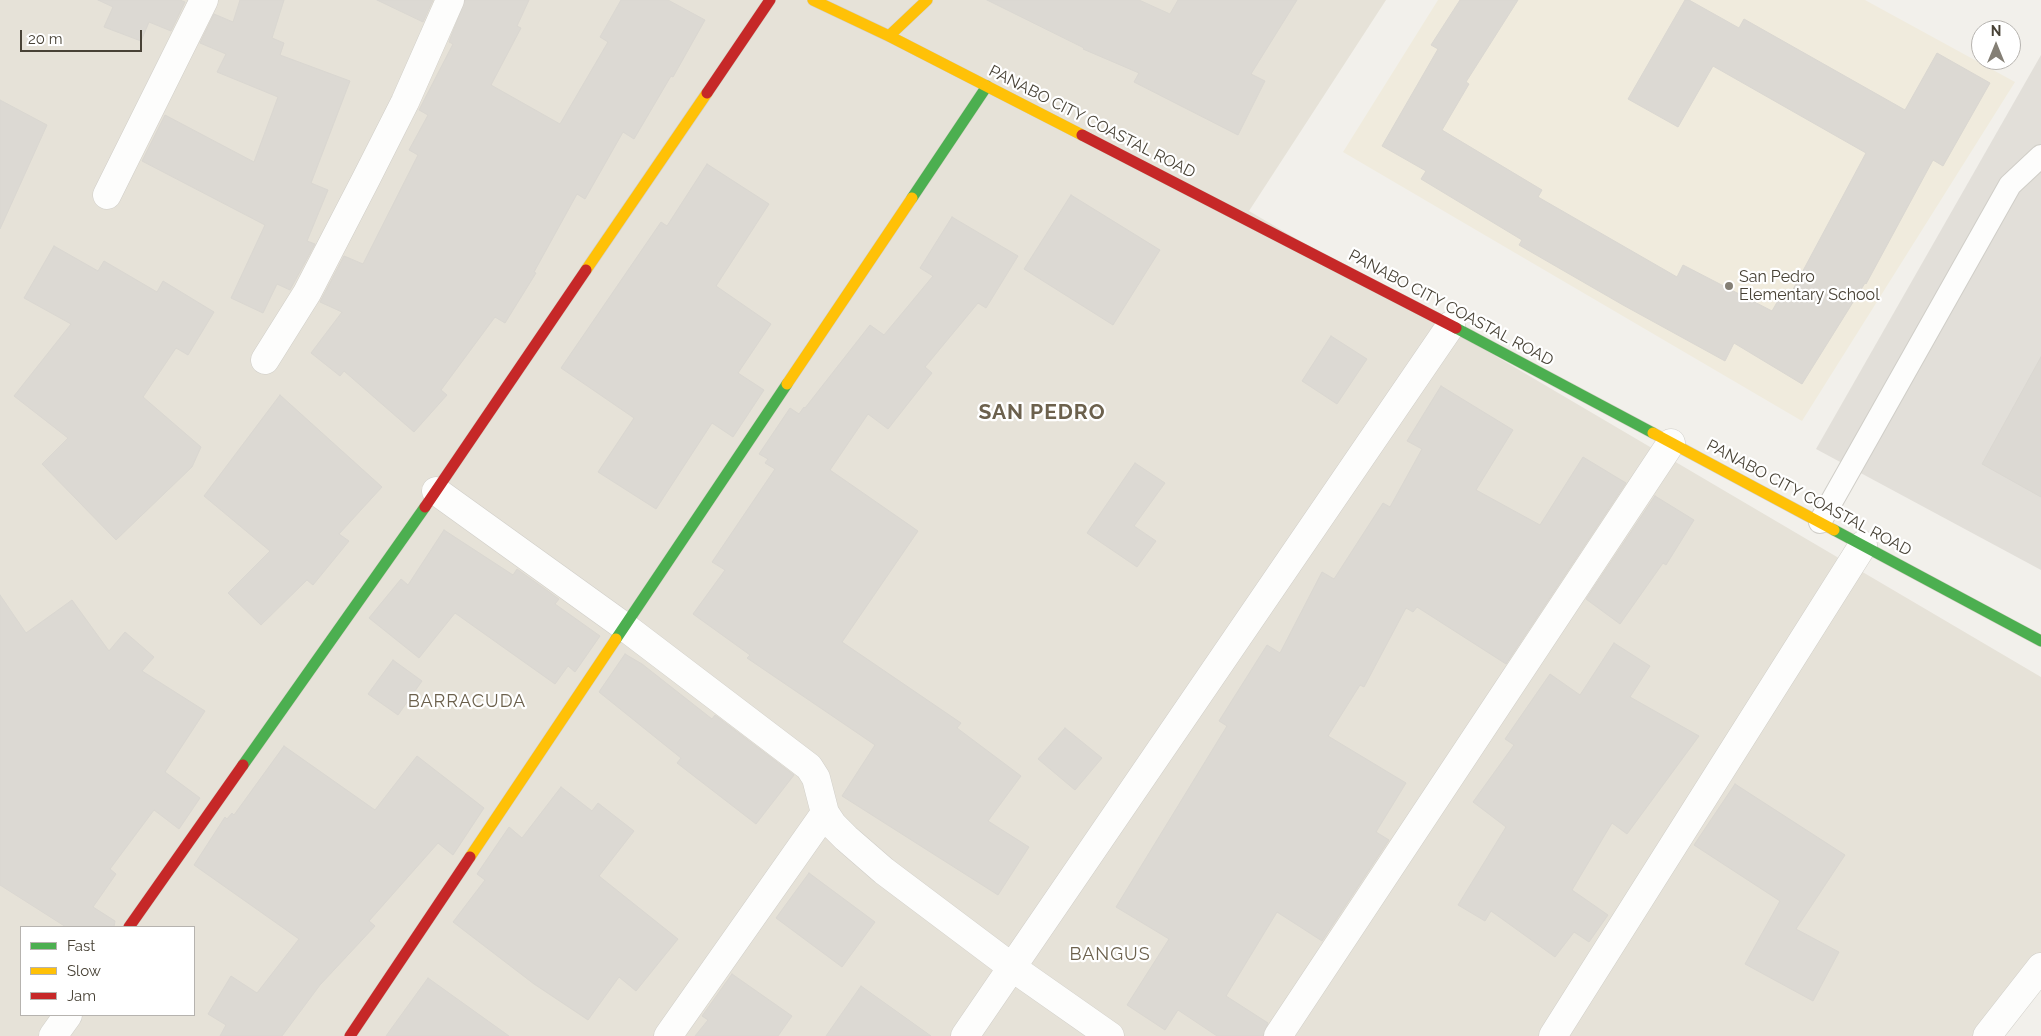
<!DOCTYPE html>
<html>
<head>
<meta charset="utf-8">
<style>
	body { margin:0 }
	#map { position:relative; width:2041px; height:1036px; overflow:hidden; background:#f2f0eb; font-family:Raleway,sans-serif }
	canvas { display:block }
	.legend { position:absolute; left:20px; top:926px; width:175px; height:90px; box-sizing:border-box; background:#fff; border:1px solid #b6b3af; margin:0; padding:6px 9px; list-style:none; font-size:15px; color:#484236 }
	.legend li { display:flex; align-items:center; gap:10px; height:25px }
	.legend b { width:25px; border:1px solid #b6b3af }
	.north { position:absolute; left:1971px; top:20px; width:50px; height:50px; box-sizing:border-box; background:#fff; border:1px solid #b6b3af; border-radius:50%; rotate:0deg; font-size:14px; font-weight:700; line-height:20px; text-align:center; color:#484236 }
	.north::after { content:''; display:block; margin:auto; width:18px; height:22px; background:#847f75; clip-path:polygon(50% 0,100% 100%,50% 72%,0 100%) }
	.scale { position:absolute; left:20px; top:30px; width:122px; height:22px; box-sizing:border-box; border:2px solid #484236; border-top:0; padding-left:6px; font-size:15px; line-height:18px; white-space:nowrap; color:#484236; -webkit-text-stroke:4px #fff; paint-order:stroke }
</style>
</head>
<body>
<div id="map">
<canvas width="2041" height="1036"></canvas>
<ul class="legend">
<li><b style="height:6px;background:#4caf50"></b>Fast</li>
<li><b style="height:6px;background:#ffc107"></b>Slow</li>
<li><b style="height:6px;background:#c62828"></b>Jam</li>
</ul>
<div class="north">N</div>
<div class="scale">20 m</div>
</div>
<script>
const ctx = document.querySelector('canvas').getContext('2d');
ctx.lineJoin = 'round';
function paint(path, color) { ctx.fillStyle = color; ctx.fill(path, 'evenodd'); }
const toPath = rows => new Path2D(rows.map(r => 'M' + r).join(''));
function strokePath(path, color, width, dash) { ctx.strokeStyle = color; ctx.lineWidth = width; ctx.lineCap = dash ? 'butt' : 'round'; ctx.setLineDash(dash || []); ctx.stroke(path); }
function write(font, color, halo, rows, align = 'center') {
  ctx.font = font + ' Raleway,sans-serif'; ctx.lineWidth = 4.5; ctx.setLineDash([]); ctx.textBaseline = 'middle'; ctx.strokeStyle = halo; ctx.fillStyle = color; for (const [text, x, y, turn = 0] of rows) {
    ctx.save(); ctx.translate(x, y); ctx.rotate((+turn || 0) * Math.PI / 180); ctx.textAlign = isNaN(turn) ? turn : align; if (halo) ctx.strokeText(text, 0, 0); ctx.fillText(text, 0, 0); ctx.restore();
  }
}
const residential = toPath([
	[0,0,1386,0,1249,211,2041,677,2041,979,1994,1036,0,1036],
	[21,927,194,927,194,1015,21,1015]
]);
const industrial = toPath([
	[2041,55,2041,570,1816,449]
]);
const education = toPath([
	[1438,0,1865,0,2015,82,1802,421,1343,152]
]);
const building = toPath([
	[98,0,180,0,185,2,171,31,149,22,141,41,104,27,113,7,98,0],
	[240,0,284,0,272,38,284,43,280,55,350,81,311,183,328,190,307,241,315,244,290,290,277,284,263,313,231,298,265,225,142,161,165,115,254,162,278,97,217,72,226,54,200,43,214,14,233,22,240,0],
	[377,0,433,0,423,22,377,0],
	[465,0,529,0,517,26,521,28,491,85,560,124,608,42,600,37,621,0,668,0,705,20,673,77,671,76,634,139,623,132,585,199,577,194,534,272,536,273,505,323,495,317,441,390,447,395,414,432,344,371,340,376,311,353,342,312,320,302,344,256,363,264,418,155,409,150,428,115,419,110,453,44,449,42,465,0],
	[987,0,1139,0,1170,14,1178,0,1297,0,1251,74,1265,81,1238,135,1134,82,1139,73,1083,49,1084,48,987,0],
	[1460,0,1518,0,1466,82,1469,84,1442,130,1542,190,1538,197,1677,277,1683,265,1772,311,1783,292,1790,295,1866,153,1713,66,1678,127,1628,99,1685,0,1689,0,1739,28,1744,19,1905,110,1937,53,1990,83,1943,166,1933,160,1866,284,1865,283,1802,384,1734,343,1725,361,1623,305,1519,245,1522,240,1421,179,1426,171,1382,146,1438,49,1431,45,1460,0],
	[0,100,47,125,0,229,0,100],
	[707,164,769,204,716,286,771,324,738,373,764,390,733,437,712,423,656,509,598,472,634,418,561,368,661,222,667,226,707,164],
	[1071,195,1160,250,1113,325,1024,269,1071,195],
	[952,217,1018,256,986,308,978,303,925,367,932,373,888,429,868,414,830,470,918,531,842,642,961,723,957,728,1021,776,988,821,1029,847,998,895,842,796,875,745,747,658,750,655,693,614,725,570,712,562,775,469,765,463,768,459,759,454,790,408,799,414,804,407,805,408,870,325,884,335,933,276,920,268,952,217],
	[54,246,98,271,104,261,157,292,163,281,214,312,188,355,176,348,143,397,201,447,192,467,116,540,42,464,68,438,14,396,71,324,24,298,54,246],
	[1331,336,1367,359,1337,404,1302,381,1331,336],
	[2041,357,2041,497,1982,464,2041,357],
	[1441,386,1513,430,1476,490,1540,525,1583,457,1626,483,1506,664,1417,607,1413,612,1406,608,1364,687,1360,685,1328,736,1406,783,1376,832,1389,840,1322,941,1277,912,1226,996,1268,1023,1263,1036,1217,1036,1178,1010,1165,1030,1127,1005,1169,939,1116,907,1227,726,1219,721,1267,645,1280,653,1322,572,1334,579,1383,503,1390,507,1422,449,1407,441,1441,386],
	[280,395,382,487,339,534,349,541,313,585,307,580,261,625,228,593,270,551,204,496,280,395],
	[1135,463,1165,483,1134,526,1156,541,1137,567,1087,533,1135,463],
	[1655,496,1694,520,1666,565,1663,563,1620,624,1586,599,1655,496],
	[444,530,513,575,517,569,559,599,555,604,600,636,575,672,568,666,555,684,455,613,419,658,369,618,401,579,408,585,444,530],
	[0,595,26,633,72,600,109,651,125,632,154,657,142,671,205,711,165,772,200,798,179,829,154,810,110,869,116,874,93,907,115,921,114,927,66,927,0,885,0,595],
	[1614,643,1650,666,1630,697,1699,736,1627,834,1612,823,1572,890,1608,915,1589,942,1574,932,1555,957,1491,911,1485,921,1458,905,1506,827,1473,802,1514,745,1505,739,1550,674,1580,695,1614,643],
	[625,654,642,664,712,719,715,715,794,775,756,824,677,763,681,758,599,692,625,654],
	[393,660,422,681,398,715,368,694,393,660],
	[1065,728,1102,758,1075,790,1038,759,1065,728],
	[284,746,375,810,417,756,484,808,453,855,438,843,369,921,375,926,320,985,282,1036,220,1036,226,1025,208,1014,231,976,257,993,299,939,194,865,225,817,227,819,232,813,234,815,284,746],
	[1735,784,1845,855,1796,929,1839,952,1813,1001,1745,964,1780,901,1694,845,1735,784],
	[561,787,592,811,598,803,634,831,599,876,678,939,636,991,619,977,588,1020,534,984,453,922,485,880,477,874,509,827,522,838,561,787],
	[809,873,875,922,842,967,776,918,809,873],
	[732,974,792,1016,778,1036,695,1036,708,1020,702,1016,732,974],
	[428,978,509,1036,386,1036,428,978],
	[861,986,931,1036,826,1036,861,986]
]);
const lane = toPath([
	[1820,522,2010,185,2041,156]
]);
const street = toPath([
	[107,195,204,0],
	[265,360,307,293,366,179,405,102,450,0],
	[436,491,625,627,809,767,816,778,825,813,833,825,846,838,884,871,1013,968,1110,1036],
	[53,1036,68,1015],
	[668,1036,825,813],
	[965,1036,1451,325],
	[1278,1036,1671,443],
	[1553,1036,1863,545],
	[1987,1036,2041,967]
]);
const fast = toPath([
	[912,198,987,86],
	[1456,328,1653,433],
	[1834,530,2041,641],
	[616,639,787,384],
	[243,765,425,507]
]);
const slow = toPath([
	[813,0,889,36,1082,135],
	[889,36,927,0],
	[586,270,707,93],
	[787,384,912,198],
	[1653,433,1834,530],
	[470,857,616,639]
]);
const jam = toPath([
	[707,93,770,0],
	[1082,135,1456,328],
	[425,507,586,270],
	[129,927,243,765],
	[350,1036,470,857]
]);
const markers = [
	[1729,286,5,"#847f75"]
];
const streetNames = [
	["PANABO CITY COASTAL ROAD",1092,122,27],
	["PANABO CITY COASTAL ROAD",1451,308,28],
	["PANABO CITY COASTAL ROAD",1809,498,28]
];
const poiNames = [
	["San Pedro",1739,277],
	["Elementary School",1739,295]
];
const neighbourhoodNames = [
	["BARRACUDA",467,702],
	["BANGUS",1110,955]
];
const districtNames = [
	["SAN PEDRO",1042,413]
];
paint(residential, '#e6e2d8');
paint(industrial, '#e2dfd9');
paint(education, '#f0ebdd');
paint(building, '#dcd9d3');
strokePath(building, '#dad7d1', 1);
strokePath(lane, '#d0cec8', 24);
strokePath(street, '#d0cec8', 29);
strokePath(fast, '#d2cec2', 12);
strokePath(slow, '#d2cec2', 12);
strokePath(jam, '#d2cec2', 12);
strokePath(lane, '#fdfdfc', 22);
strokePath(street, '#fdfdfc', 28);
strokePath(fast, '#4caf50', 11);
strokePath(slow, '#ffc107', 11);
strokePath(jam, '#c62828', 11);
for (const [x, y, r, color] of markers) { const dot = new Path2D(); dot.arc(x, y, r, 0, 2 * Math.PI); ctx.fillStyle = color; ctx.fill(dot); strokePath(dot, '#fff', 2); }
write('16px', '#484236', '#fff', streetNames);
write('16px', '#484236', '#fff', poiNames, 'left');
ctx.letterSpacing = '1px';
write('18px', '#6c614d', '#fff', neighbourhoodNames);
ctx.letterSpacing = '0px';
ctx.letterSpacing = '1px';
write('bold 21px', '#6c614d', '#fff', districtNames);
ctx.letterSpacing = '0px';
</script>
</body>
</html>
